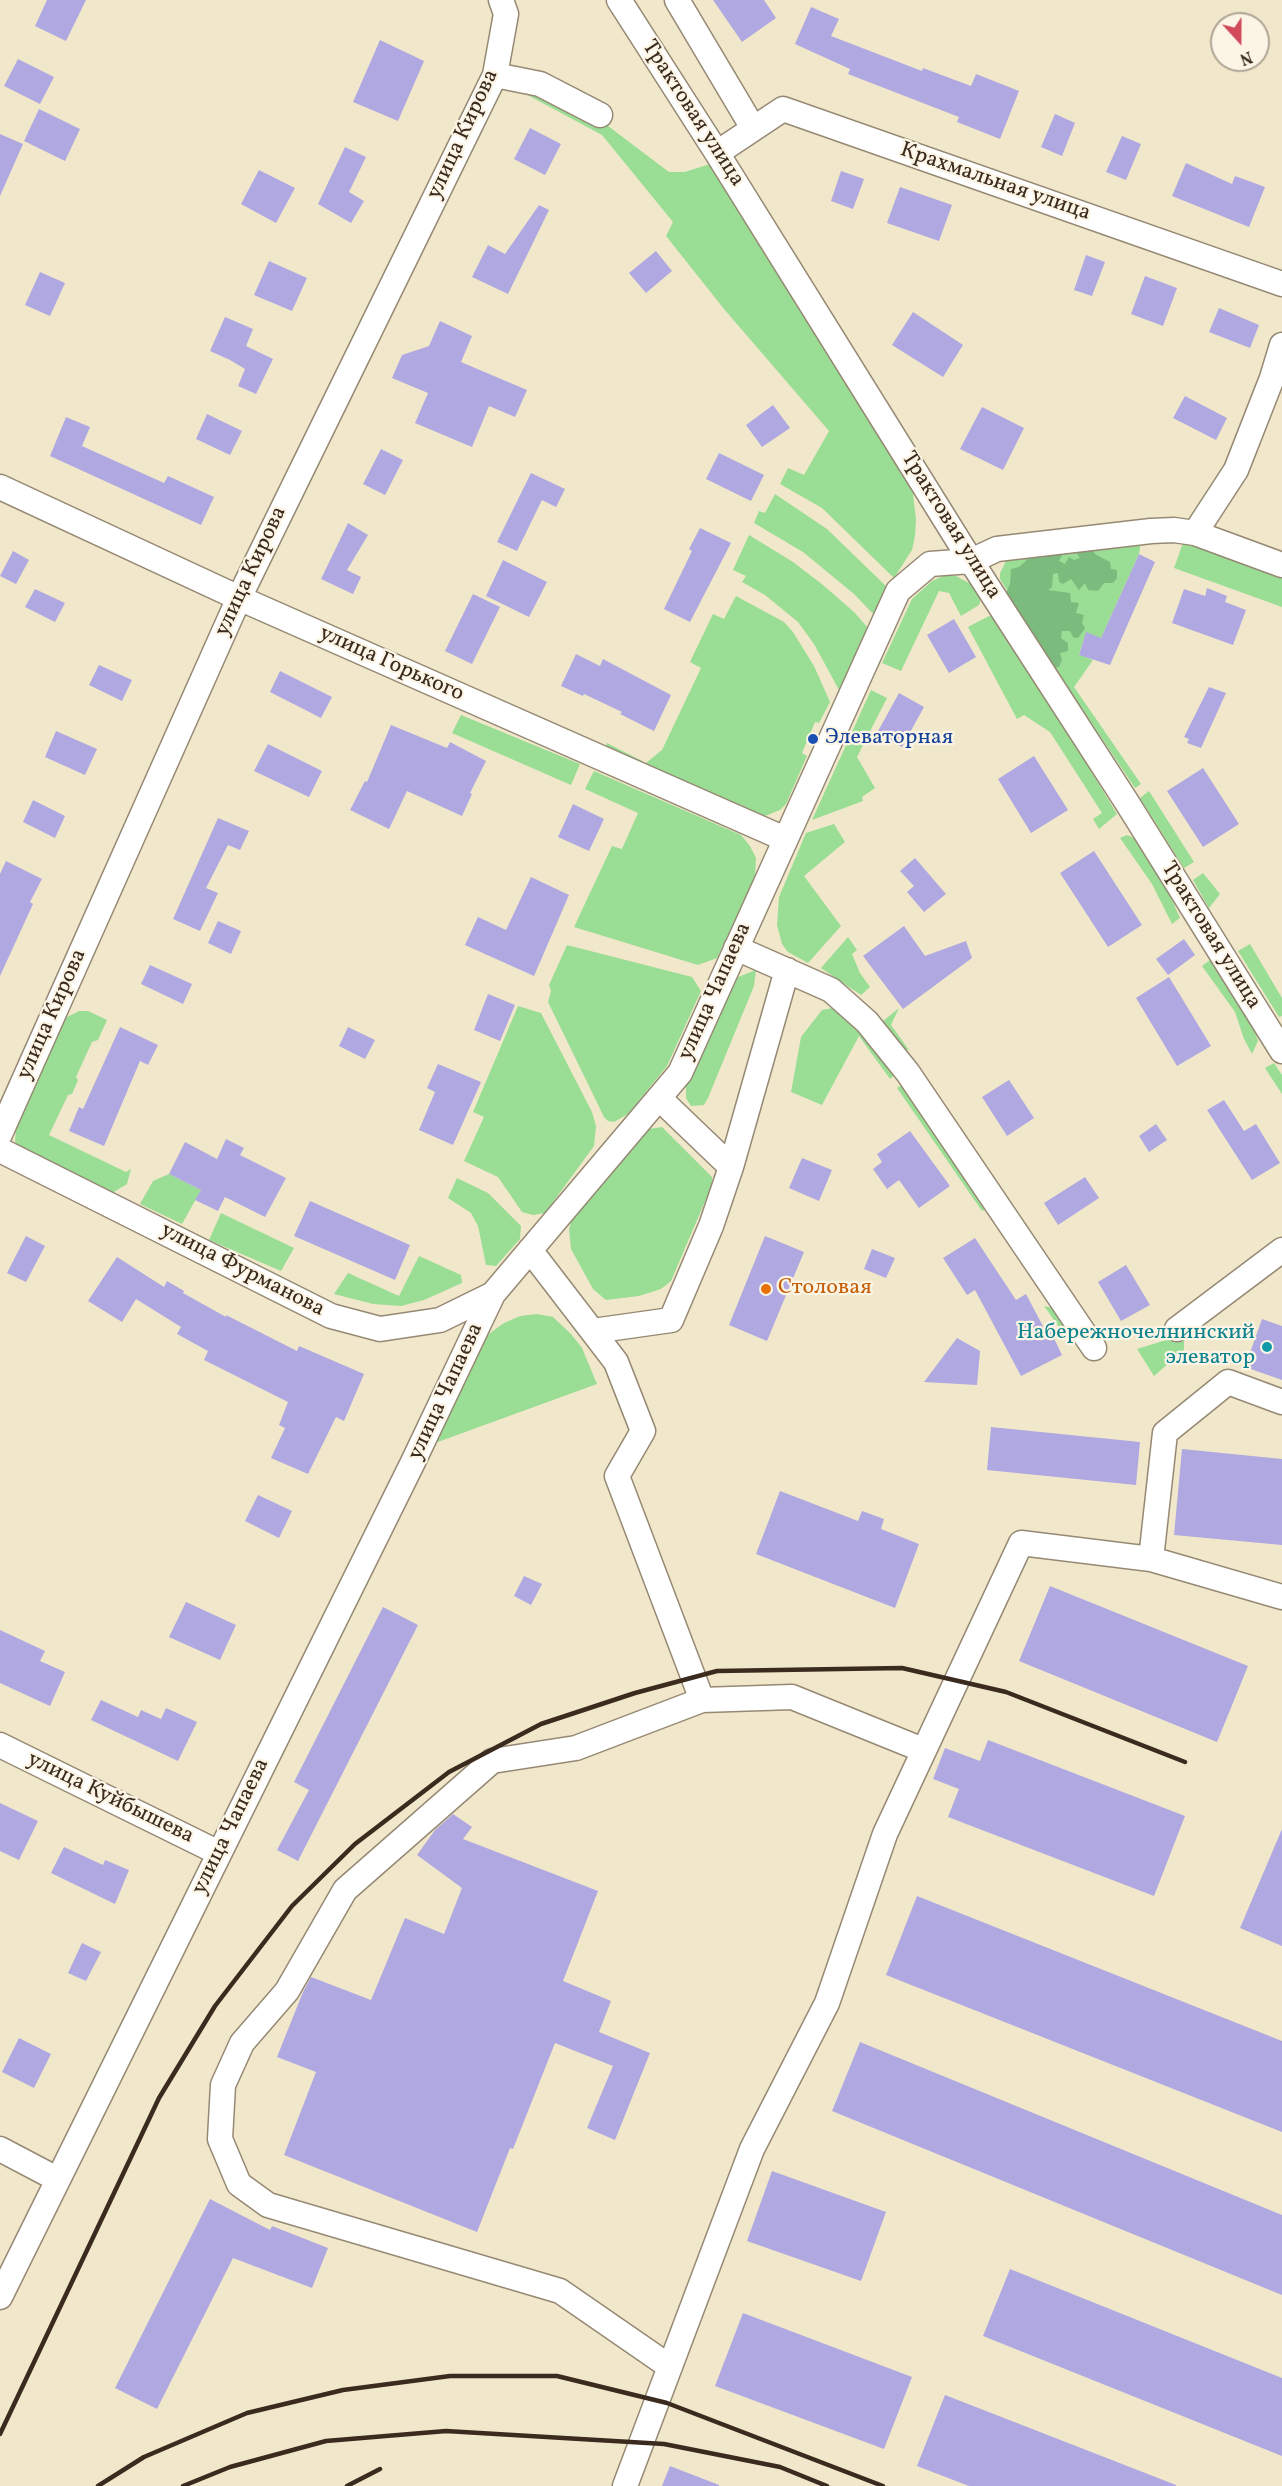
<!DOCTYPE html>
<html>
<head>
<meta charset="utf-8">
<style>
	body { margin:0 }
	#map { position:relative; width:1282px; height:2486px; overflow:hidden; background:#f1e8cb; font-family:Vollkorn,serif }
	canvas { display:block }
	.north { position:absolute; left:1210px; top:12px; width:60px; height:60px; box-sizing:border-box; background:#fcf5e5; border:2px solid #afa495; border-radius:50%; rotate:159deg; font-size:16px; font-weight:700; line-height:24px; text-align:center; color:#3b2a1e }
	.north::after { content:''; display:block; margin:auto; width:21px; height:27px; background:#d1495b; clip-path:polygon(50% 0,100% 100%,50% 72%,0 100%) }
</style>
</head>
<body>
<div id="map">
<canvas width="1282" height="2486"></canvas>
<div class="north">N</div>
</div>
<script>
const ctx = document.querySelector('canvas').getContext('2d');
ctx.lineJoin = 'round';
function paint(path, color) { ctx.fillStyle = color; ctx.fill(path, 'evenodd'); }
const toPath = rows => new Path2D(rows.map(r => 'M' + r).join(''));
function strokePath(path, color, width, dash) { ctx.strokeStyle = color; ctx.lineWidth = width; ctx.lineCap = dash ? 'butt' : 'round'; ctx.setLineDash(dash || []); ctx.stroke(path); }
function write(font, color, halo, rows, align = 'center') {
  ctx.font = font + ' Vollkorn,serif'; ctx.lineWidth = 4.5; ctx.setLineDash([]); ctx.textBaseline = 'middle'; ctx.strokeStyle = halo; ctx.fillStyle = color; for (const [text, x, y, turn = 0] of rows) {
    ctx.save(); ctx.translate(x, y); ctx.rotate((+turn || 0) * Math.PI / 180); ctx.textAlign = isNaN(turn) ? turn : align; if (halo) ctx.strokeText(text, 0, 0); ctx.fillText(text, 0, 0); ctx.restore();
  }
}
const green = toPath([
	[537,90,608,126,669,172,685,172,710,164,912,486,916,519,915,536,912,550,894,578,822,508,780,484,788,468,804,475,829,431,724,309,666,236,673,222,602,135,522,92],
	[775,494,827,529,888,588,875,616,854,594,803,552,754,523,759,511,765,513],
	[749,535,793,562,823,585,854,612,869,629,839,690,814,644,798,622,765,595,742,582,746,576,733,570],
	[1141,542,1139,554,1101,638,1086,633,1079,654,1093,660,1074,687,1141,784,1135,788,1070,691,1000,579,1000,573,1007,559],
	[1183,543,1227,554,1282,576,1282,607,1174,568],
	[943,576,956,576,971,584,982,596,979,605,961,616,949,593,939,591,901,671,882,663,912,599,932,581],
	[736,596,784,622,793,632,814,666,830,702,819,723,815,722,802,753,807,756,786,804,780,810,765,816,756,817,605,749,607,743,646,763,662,750,701,668,690,662,713,614,724,619],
	[989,616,998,618,1117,814,1099,829,1093,819,1102,813,1050,732,1024,715,1017,719,968,627],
	[871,690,887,698,857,757,875,788,862,797,863,801,812,820],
	[461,715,580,764,571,785,452,733],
	[594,771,741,835,750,846,756,858,755,877,717,958,698,965,574,927,612,846,622,849,638,813,585,789],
	[1149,791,1194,862,1184,868,1140,798],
	[834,824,845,842,804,876,841,926,808,963,788,952,782,944,777,925,779,897,806,833],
	[1127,835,1136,839,1167,889,1180,918,1172,924,1152,884,1120,838],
	[1203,873,1220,894,1209,908,1193,880],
	[848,937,857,950,852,954,860,973,870,987,861,995,821,968],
	[1250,944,1282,998,1282,1016,1279,1017,1238,951],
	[567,945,692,977,701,991,667,1066,628,1114,614,1122,608,1121,604,1117,548,1002,551,991,549,985],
	[1210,960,1254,1030,1258,1041,1252,1054,1244,1039,1235,1012,1202,966],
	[756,970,754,986,708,1098,704,1105,691,1106,686,1098,686,1082,738,977],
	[518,1006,541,1013,592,1112,596,1126,594,1146,545,1213,533,1215,522,1212,498,1177,464,1161,484,1117,473,1112],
	[837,1007,862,1028,897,1073,890,1079,859,1036,822,1105,791,1092,801,1037,822,1010],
	[899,1008,891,1025,909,1050,902,1049,882,1022],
	[79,1011,88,1011,107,1020,98,1040,92,1042,76,1077,78,1080,72,1094,68,1095,49,1135,126,1172,131,1169,127,1184,112,1193,18,1148,15,1141,16,1127,65,1018],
	[1274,1063,1282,1075,1282,1094,1265,1068],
	[904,1083,988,1207,982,1211,897,1088],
	[662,1127,712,1177,712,1185,671,1281,661,1289,639,1296,606,1300,593,1289,571,1249,569,1229,572,1219,649,1129],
	[169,1174,201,1190,182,1224,140,1204,153,1181],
	[457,1178,488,1193,521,1226,520,1239,496,1266,486,1265,478,1226,471,1213,448,1198],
	[221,1213,294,1248,281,1271,209,1240],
	[419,1256,461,1275,462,1283,424,1300,401,1306,373,1304,334,1294,348,1273,399,1296],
	[1044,1306,1060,1310,1072,1328,1067,1338],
	[537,1314,553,1317,571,1334,582,1348,597,1384,435,1443,479,1346,490,1333,504,1323,520,1316],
	[1179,1336,1184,1339,1184,1350,1154,1376,1137,1349]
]);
const forest = toPath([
	[1083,547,1093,550,1095,554,1110,562,1111,569,1117,570,1117,578,1113,583,1104,583,1098,591,1088,590,1085,583,1079,590,1071,579,1063,584,1059,582,1058,573,1053,574,1052,587,1048,590,1070,593,1071,602,1079,603,1076,613,1084,615,1082,623,1085,628,1078,638,1073,637,1070,631,1062,631,1061,638,1068,643,1068,651,1060,653,1062,660,1059,667,1053,668,1025,629,1017,610,1012,609,1013,603,1006,593,1010,584,1011,569,1019,567,1027,560,1021,556,1062,555,1059,561,1065,564,1069,557,1074,560,1080,558,1076,552]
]);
const building = toPath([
	[47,0,86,0,66,41,35,26],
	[713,0,764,0,776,18,742,42],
	[811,7,839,19,831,36,922,71,923,68,971,86,976,74,1019,91,1000,139,957,122,959,117,848,74,850,69,795,44],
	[380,40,424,61,398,121,353,102],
	[18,59,54,77,40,104,4,86],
	[39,109,80,129,65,161,24,141],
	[1055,114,1075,123,1062,156,1041,147],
	[530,128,561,144,545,175,514,159],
	[0,134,23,144,0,196],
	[1122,136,1141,144,1126,180,1106,172],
	[345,147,366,157,349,192,364,201,351,223,318,204],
	[1186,163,1232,184,1235,176,1265,187,1249,227,1172,196],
	[259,170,295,188,276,223,241,204],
	[841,171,864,179,853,209,831,201],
	[900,187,952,205,939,241,887,223],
	[539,205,549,210,508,294,472,277,488,245,505,254],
	[656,251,672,271,646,293,629,273],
	[1086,255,1105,262,1092,296,1074,290],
	[269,261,307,278,292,311,254,295],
	[40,272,65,283,50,316,25,305],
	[1145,276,1177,288,1163,326,1131,314],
	[1219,308,1259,325,1250,348,1209,332],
	[913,312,963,345,943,377,892,345],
	[225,317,253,329,246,346,273,359,256,394,238,386,245,369,230,360,210,351],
	[440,321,472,336,461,362,527,390,515,417,489,406,472,447,415,423,428,393,392,378,402,355,429,346],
	[1185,396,1227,418,1216,440,1173,418],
	[773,405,790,428,762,447,746,425],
	[982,407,1024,428,1003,470,960,449],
	[207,414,242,431,230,455,196,439],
	[66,417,90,427,82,446,164,483,168,476,214,497,201,525,50,456],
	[381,449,403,460,385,495,363,484],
	[719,453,764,475,751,501,706,479],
	[531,473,565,489,556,507,542,500,517,551,497,542],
	[348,523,368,535,347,570,361,577,353,594,321,579],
	[700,528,731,543,690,622,664,609,692,551,689,549],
	[13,551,29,560,16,584,0,576],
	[1139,554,1155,562,1110,665,1079,655,1086,632,1101,638],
	[503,560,547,582,529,617,486,596],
	[1207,588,1227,596,1225,602,1246,610,1233,645,1172,623,1184,589,1205,596],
	[35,589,65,603,55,622,25,607],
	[473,594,500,607,472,664,445,651],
	[954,619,976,657,949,673,927,635],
	[576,654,600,666,603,659,671,695,654,731,620,714,622,712,584,694,583,696,561,686],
	[99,665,132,680,122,701,89,685],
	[280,671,332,697,321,718,270,692],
	[1209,687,1226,693,1201,748,1187,743,1189,739,1184,737],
	[899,693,924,707,902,747,877,733],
	[391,725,447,748,450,742,486,761,470,793,472,794,462,816,407,791,389,829,350,810,365,781,367,782],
	[56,731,97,749,85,775,45,757],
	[268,744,322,771,309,797,254,771],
	[1034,756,1068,810,1031,833,998,779],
	[1203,768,1239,824,1203,847,1167,791],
	[33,800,65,816,55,838,23,822],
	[573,804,604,819,589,851,558,837],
	[218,818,249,831,240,850,228,845,206,888,218,893,200,931,173,919],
	[1094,851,1142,925,1108,947,1060,873],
	[915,858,946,894,924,912,907,892,914,886,900,871],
	[6,861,42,879,30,902,33,904,0,976,0,874],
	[531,877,569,895,534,976,465,945,478,917,506,930],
	[218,921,241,931,231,954,208,943],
	[904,926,925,956,966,941,972,958,903,1009,863,956],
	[1184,939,1195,955,1168,975,1156,959],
	[150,965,192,984,183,1004,141,984],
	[1169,977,1211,1046,1177,1066,1136,998],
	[488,994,515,1005,500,1041,474,1030],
	[120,1027,158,1045,148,1065,140,1061,104,1146,69,1131,79,1107,83,1109],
	[348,1027,375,1040,365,1059,339,1046],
	[438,1064,481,1082,453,1145,419,1130,435,1092,427,1088],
	[1009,1080,1034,1118,1007,1136,982,1097],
	[1224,1100,1244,1131,1256,1124,1280,1163,1252,1180,1207,1110],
	[1156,1124,1167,1140,1149,1152,1139,1136],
	[910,1131,950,1186,919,1208,899,1180,887,1189,873,1169,882,1162,877,1154],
	[226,1139,244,1148,240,1155,286,1178,265,1217,225,1197,218,1211,195,1200,201,1190,169,1174,185,1142,217,1159],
	[802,1158,832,1170,819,1201,789,1188],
	[1085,1177,1099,1198,1058,1225,1044,1203],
	[310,1201,410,1245,395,1280,294,1236],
	[26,1236,45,1246,26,1282,7,1273],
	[765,1236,804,1252,767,1341,729,1325],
	[975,1238,1016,1300,1026,1294,1046,1332,1050,1330,1062,1355,1021,1376,975,1290,967,1295,943,1258],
	[872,1249,895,1258,886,1278,864,1269],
	[117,1257,164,1287,167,1281,184,1291,183,1293,226,1317,226,1315,297,1351,299,1346,364,1374,344,1421,336,1417,308,1474,271,1458,285,1428,279,1425,288,1402,204,1360,208,1351,177,1334,181,1327,136,1299,122,1322,88,1301],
	[1126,1265,1150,1305,1121,1321,1098,1282],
	[1262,1319,1282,1326,1282,1380,1245,1367],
	[957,1338,980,1351,977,1385,924,1382],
	[991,1427,1140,1442,1136,1485,987,1470],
	[1182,1449,1282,1459,1282,1545,1174,1535],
	[780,1491,858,1521,862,1511,884,1519,881,1529,919,1544,895,1608,756,1554],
	[258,1495,292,1511,279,1538,245,1521],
	[524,1576,542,1584,531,1605,514,1596],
	[1050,1586,1248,1666,1217,1742,1019,1661],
	[186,1602,236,1625,220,1660,169,1637],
	[383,1607,418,1625,298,1861,277,1850,309,1790,294,1782],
	[0,1630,45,1651,40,1661,65,1672,50,1706,0,1683],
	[101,1700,138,1717,141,1710,161,1719,166,1708,197,1722,178,1761,91,1720],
	[988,1740,1185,1816,1154,1896,948,1817,959,1789,933,1779,945,1748,980,1761],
	[0,1803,38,1821,19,1860,0,1851],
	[453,1814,472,1827,463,1839,598,1891,563,1981,611,2001,599,2032,650,2053,615,2140,587,2128,613,2066,555,2043,513,2149,510,2148,477,2232,284,2155,316,2072,277,2057,303,1992,311,1977,371,2000,405,1918,444,1934,462,1888,417,1855,435,1830],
	[1282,1829,1282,1946,1240,1928],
	[64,1847,103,1865,105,1860,129,1870,115,1904,51,1873],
	[917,1896,1282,2041,1282,2132,886,1975],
	[82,1943,101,1952,86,1981,68,1973],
	[19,2038,51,2054,34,2088,2,2072],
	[860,2042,1282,2215,1282,2295,832,2111],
	[772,2171,886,2212,861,2281,747,2241],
	[210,2199,270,2230,272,2226,328,2248,312,2288,233,2258,157,2409,115,2388],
	[1010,2269,1282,2378,1282,2456,983,2336],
	[743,2313,912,2377,884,2449,715,2386],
	[945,2395,1176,2485,1176,2486,969,2486,917,2466],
	[670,2466,719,2485,719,2486,662,2486]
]);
const minor = toPath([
	[619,0,717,153,971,561,1126,801,1282,1051],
	[677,0,753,128],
	[495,75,540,84,600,115],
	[717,153,783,109,1282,284],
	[0,487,239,598,785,839],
	[1195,533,1236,470,1272,378,1282,345],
	[736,948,831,990,867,1022,908,1073,1094,1348],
	[0,1134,239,598,495,75,506,14,501,0],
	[0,1150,331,1316,380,1329,440,1320,493,1294],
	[731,1167,787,970],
	[530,1250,616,1362,643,1431,617,1476,702,1700,792,1697,923,1750],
	[1177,1329,1282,1250],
	[593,1331,671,1320,711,1226,731,1167,660,1099],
	[1151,1559,1165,1433,1228,1382,1282,1402],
	[0,1745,219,1853],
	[0,2149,57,2179],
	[0,2297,413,1462,493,1294,680,1073,898,591,930,564,971,561,997,549,1151,531,1174,530,1195,533,1282,565],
	[670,2367,560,2291,268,2205,239,2184,220,2139,223,2085,242,2043,287,1991,345,1890,492,1761,576,1748,702,1700],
	[625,2486,752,2149,827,2003,885,1834,1021,1543,1151,1559,1282,1597]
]);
const rail = toPath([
	[0,2434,159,2098,215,2006,292,1906,355,1844,449,1772,541,1724,635,1693,717,1671,902,1668,1006,1692,1185,1762],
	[98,2486,144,2457,247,2413,343,2390,450,2376,557,2376,667,2403,883,2486],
	[183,2486,230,2467,326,2441,446,2431,664,2444,780,2467,827,2486],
	[347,2486,380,2469]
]);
const markers = [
	[813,739,6,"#1a4fb4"],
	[766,1289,6,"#e8710a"],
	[1267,1347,6,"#0f9aa8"]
];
const streetNames = [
	["Трактовая улица",692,114,57],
	["улица Кирова",464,135,-65],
	["Крахмальная улица",995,183,19],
	["Трактовая улица",950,526,58],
	["улица Кирова",252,572,-65],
	["улица Горького",391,665,24],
	["Трактовая улица",1210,936,58],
	["улица Чапаева",716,992,-66],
	["улица Кирова",53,1015,-66],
	["улица Фурманова",242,1271,27],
	["улица Чапаева",447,1392,-65],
	["улица Куйбышева",110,1799,26],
	["улица Чапаева",232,1827,-64]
];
const transitNames = [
	["Элеваторная",825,739]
];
const foodNames = [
	["Столовая",778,1289]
];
const cultureNames = [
	["Набережночелнинский",1255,1334],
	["элеватор",1255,1359]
];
paint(green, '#9add94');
paint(forest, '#7bbc7e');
paint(building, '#b0a8e0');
strokePath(minor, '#968974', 27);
strokePath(minor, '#fff', 24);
strokePath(rail, '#3b2a1e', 4.5);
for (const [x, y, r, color] of markers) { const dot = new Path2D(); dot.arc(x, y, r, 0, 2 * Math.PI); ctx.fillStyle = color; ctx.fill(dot); strokePath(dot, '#fcf5e5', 2); }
write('22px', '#3b2a1e', '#fcf5e5', streetNames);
write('22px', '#164399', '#fcf5e5', transitNames, 'left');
write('22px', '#c56008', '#fcf5e5', foodNames, 'left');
write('22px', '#0d838f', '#fcf5e5', cultureNames, 'right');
</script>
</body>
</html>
